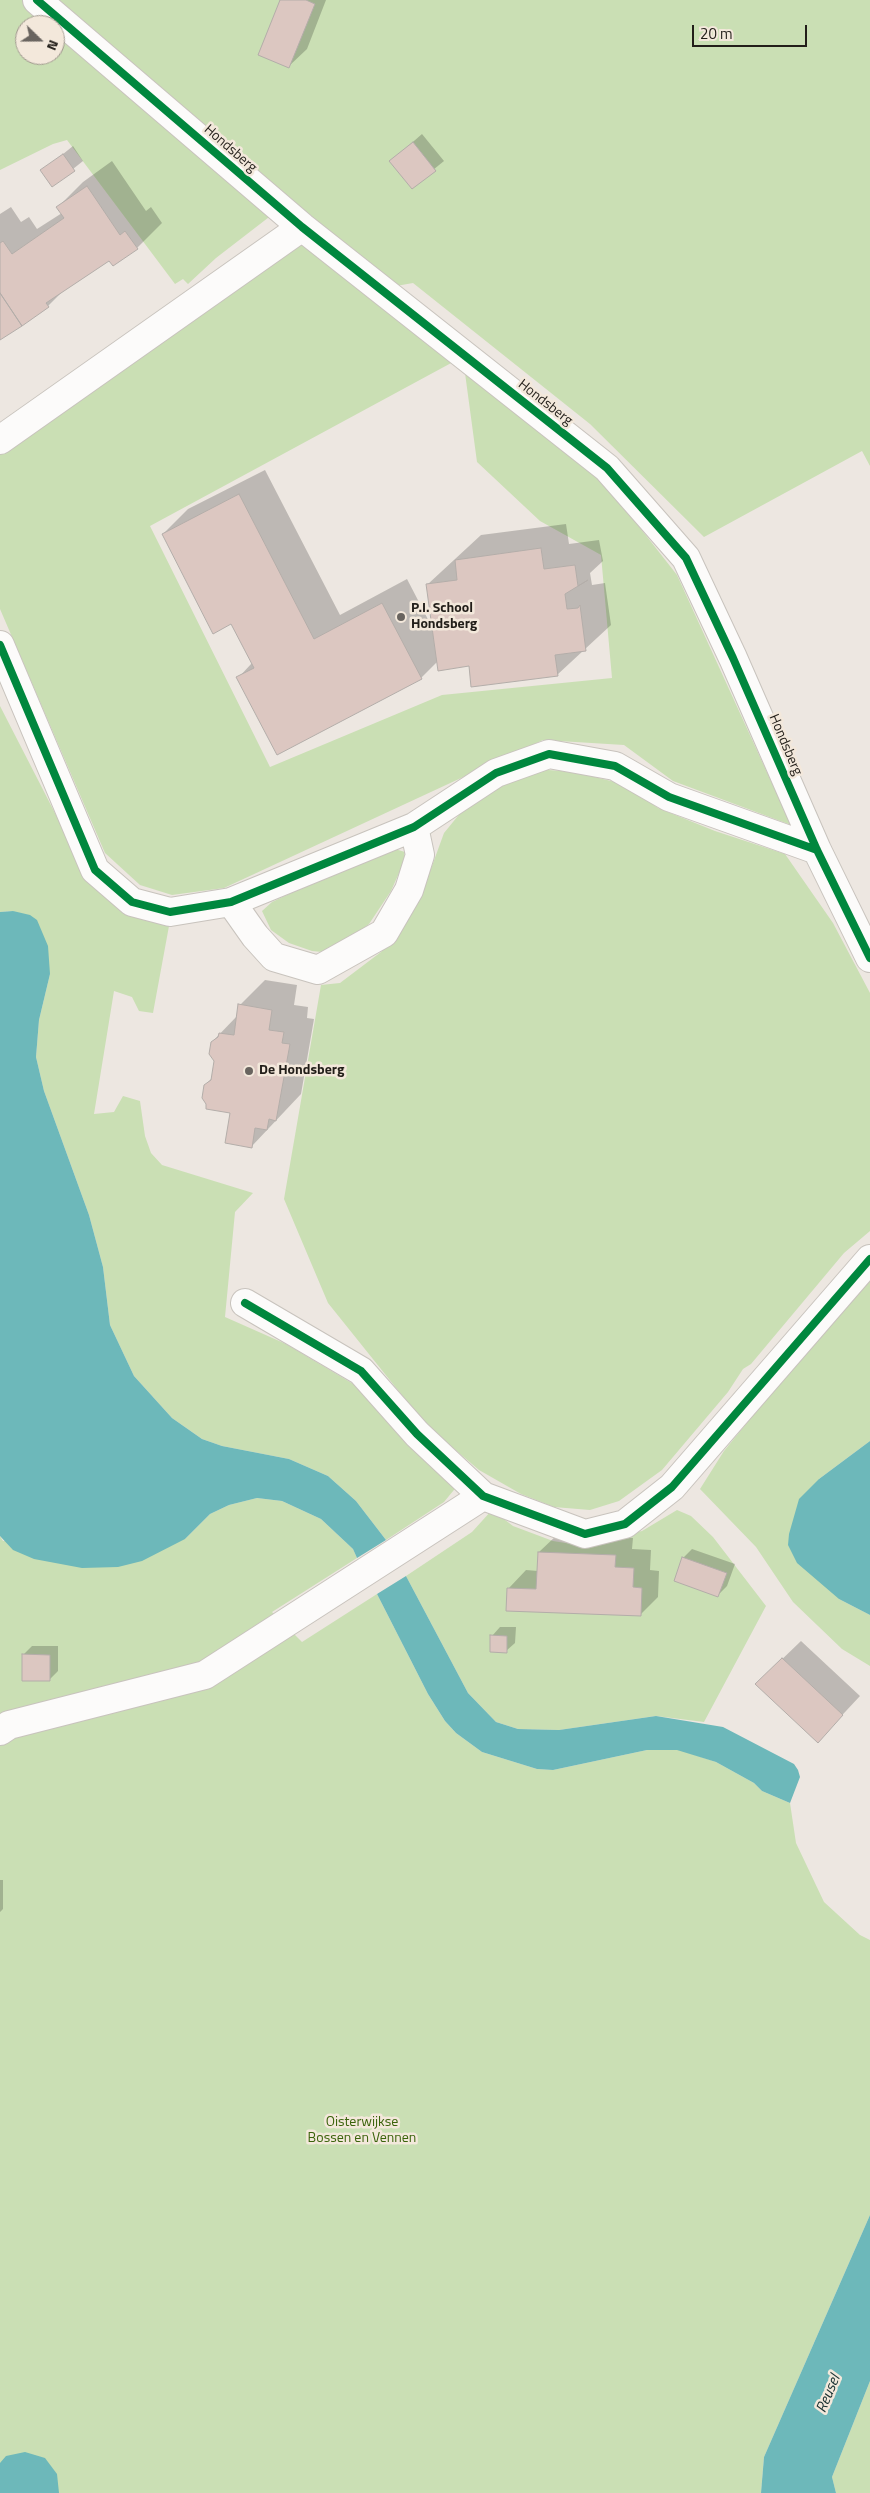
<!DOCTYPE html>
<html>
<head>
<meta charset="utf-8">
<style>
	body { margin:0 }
	#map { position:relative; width:870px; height:2493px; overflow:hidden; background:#ede7e1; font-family:"Titillium Web",sans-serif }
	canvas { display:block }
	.north { position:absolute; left:15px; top:15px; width:50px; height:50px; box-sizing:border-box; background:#f3e8db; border:1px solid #9f978d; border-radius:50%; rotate:112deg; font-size:14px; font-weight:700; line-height:20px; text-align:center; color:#221e19 }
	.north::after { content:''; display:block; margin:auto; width:18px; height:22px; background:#69645f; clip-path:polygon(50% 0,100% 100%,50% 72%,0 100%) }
	.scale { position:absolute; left:692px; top:25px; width:115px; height:22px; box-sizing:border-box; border:2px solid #221e19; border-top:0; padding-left:6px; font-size:15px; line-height:18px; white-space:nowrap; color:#221e19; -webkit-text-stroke:4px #f3e8db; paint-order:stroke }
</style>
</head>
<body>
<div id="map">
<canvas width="870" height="2493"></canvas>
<div class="north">N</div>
<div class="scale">20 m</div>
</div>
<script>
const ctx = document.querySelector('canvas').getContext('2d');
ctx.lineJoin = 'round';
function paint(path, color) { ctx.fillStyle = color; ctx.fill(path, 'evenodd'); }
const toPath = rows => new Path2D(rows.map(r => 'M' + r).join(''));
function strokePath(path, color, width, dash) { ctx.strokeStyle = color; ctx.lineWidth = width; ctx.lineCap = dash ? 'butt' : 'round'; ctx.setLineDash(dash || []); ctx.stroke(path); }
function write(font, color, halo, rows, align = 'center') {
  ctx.font = font + ' "Titillium Web",sans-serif'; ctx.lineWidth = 5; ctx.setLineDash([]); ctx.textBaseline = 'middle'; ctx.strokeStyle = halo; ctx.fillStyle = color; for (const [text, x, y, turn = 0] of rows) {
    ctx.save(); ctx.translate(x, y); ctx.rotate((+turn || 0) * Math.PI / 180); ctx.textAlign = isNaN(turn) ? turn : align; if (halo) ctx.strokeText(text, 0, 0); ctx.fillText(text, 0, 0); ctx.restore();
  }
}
const green = toPath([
	[0,0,870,0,870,466,862,451,704,537,590,424,413,283,379,289,273,214,216,258,188,284,183,279,175,284,67,140,53,144,0,170],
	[25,25,55,25,55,55,25,55],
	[302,243,453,362,150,526,270,767,442,695,612,678,601,555,540,521,477,462,465,373,594,473,619,501,677,575,791,825,673,781,624,745,543,740,224,888,172,895,140,885,105,853,0,609,0,454],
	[0,706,93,887,123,912,169,926,153,1013,139,1011,132,997,114,991,94,1114,114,1112,123,1096,140,1101,145,1136,151,1153,162,1165,253,1193,235,1212,225,1317,286,1344,360,1388,424,1460,458,1485,444,1502,386,1540,356,1501,328,1476,289,1459,222,1446,202,1439,172,1418,134,1376,110,1325,103,1267,89,1215,44,1091,36,1057,39,1020,50,974,13,911,0,912],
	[535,769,575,772,623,784,658,808,715,831,785,854,833,923,870,993,870,1231,844,1253,751,1364,743,1369,728,1392,662,1470,619,1501,590,1510,554,1507,521,1494,479,1470,425,1424,328,1303,284,1199,321,985,340,983,381,952,394,936,421,896,444,833,462,811,504,779],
	[388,847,405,852,403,864,391,891,369,924,332,953,312,951,289,943,271,930,262,911,272,902],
	[870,1276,870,1441,819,1479,839,1599,870,1615,870,1666,842,1649,793,1602,756,1547,700,1489,724,1451,833,1317],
	[257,1498,282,1501,321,1519,353,1549,357,1558,272,1612,302,1642,377,1594,428,1694,445,1721,456,1733,482,1752,537,1769,553,1770,647,1750,677,1749,716,1762,754,1783,762,1791,790,1803,796,1843,824,1902,860,1935,870,1940,870,2215,764,2457,761,2493,0,2493,0,1536,3,1541,185,1539,210,1514,229,1505],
	[492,1510,513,1526,553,1541,578,1545,642,1531,677,1510,691,1516,713,1537,766,1606,704,1722,656,1716,559,1730,518,1729,496,1722,468,1693,406,1576,472,1532],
	[870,2381,870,2493,836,2493,832,2477]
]);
const water = toPath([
	[13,911,30,915,37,920,48,946,50,974,39,1020,36,1057,44,1091,89,1215,103,1267,110,1325,134,1376,172,1418,202,1439,222,1446,289,1459,328,1476,356,1501,386,1540,357,1558,353,1549,321,1519,282,1501,257,1498,229,1505,210,1514,185,1539,142,1561,118,1567,82,1568,34,1559,13,1550,0,1536,0,912],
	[870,1441,870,1615,839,1599,797,1563,788,1545,789,1534,799,1499,819,1479],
	[406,1576,468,1693,496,1722,518,1729,559,1730,656,1716,723,1727,794,1764,798,1770,800,1777,790,1803,762,1791,754,1783,716,1762,677,1750,647,1750,553,1770,537,1769,482,1752,456,1733,445,1721,428,1694,377,1594],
	[870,2215,870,2381,832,2477,836,2493,761,2493,764,2457],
	[25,2452,45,2458,57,2474,59,2493,0,2493,0,2463,6,2456]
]);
const shadow = toPath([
	[282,0,326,0,307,49,289,66],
	[422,134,444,161,412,187,391,161],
	[73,146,83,161,53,185,42,171],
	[112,161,146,211,151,207,162,223,137,248,109,259,66,288,48,306,0,339,0,214,11,207,21,222,29,217,37,229,62,213,58,207,83,182],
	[265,470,340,615,407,579,433,629,428,584,481,535,566,524,569,544,599,540,603,561,590,573,592,585,605,583,611,625,557,675,438,661,421,678,238,678,252,663,231,623,163,534,188,509],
	[265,980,297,985,294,1005,308,1007,307,1018,314,1019,301,1094,252,1146,231,1112,205,1085,212,1078,215,1061,212,1042,238,1015,240,1005],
	[557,1535,633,1538,632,1549,651,1550,650,1570,659,1571,658,1597,640,1615,509,1588,526,1570,538,1571,539,1552],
	[692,1549,735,1564,727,1586,718,1595,683,1558],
	[500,1627,516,1627,515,1643,506,1651,492,1636],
	[801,1641,860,1696,818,1741,775,1666],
	[32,1646,58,1646,58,1671,49,1680,23,1655],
	[0,1880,3,1880,3,1909,0,1912]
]);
const building = toPath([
	[280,0,306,0,315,4,289,68,258,55,280,0],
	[413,142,436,171,412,189,389,161,413,142],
	[63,154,75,171,52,187,40,170,63,154],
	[87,186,120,235,125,231,138,249,113,266,109,261,46,303,49,307,22,326,0,293,0,243,3,241,12,254,64,218,56,207,87,186],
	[0,293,22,326,0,340,0,293],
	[239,494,314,639,382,603,422,679,277,755,236,677,254,668,231,624,213,634,162,534,239,494],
	[541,548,544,569,575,565,578,586,588,580,565,594,567,609,578,608,580,605,586,651,555,655,558,676,471,687,469,666,438,671,426,584,457,580,455,560,541,548],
	[238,1004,272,1010,269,1030,284,1032,282,1043,290,1044,276,1121,269,1119,267,1130,255,1128,252,1148,225,1143,230,1113,206,1109,206,1104,202,1098,204,1085,211,1080,214,1061,209,1054,211,1042,218,1037,219,1033,234,1035,238,1004],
	[538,1552,616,1555,615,1567,634,1568,633,1587,642,1588,641,1616,506,1611,507,1588,536,1589,538,1552],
	[682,1557,727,1573,718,1597,674,1581,682,1557],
	[490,1635,507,1636,507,1653,490,1652,490,1635],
	[22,1654,50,1655,50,1681,22,1681,22,1654],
	[782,1658,843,1715,818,1743,755,1684,782,1658]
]);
const minor = toPath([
	[37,0,302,227,607,468,686,558,733,658,817,850,870,958],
	[0,440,302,227],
	[0,645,95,870,132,902,170,912,231,902,414,827,496,773,549,754,615,766,669,797,817,850],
	[231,902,255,936,274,957,318,970,384,933,409,890,420,855,414,827],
	[245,1303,361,1371,417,1434,483,1496,585,1534,625,1524,672,1487,870,1259],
	[0,1731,9,1725,205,1675,483,1496]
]);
const cycleway = toPath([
	[37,0,302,227,607,468,686,558,733,658,817,850,870,958],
	[0,645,95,870,132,902,170,912,231,902,414,827,496,773,549,754,615,766,669,797,817,850],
	[245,1303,361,1371,417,1434,483,1496,585,1534,625,1524,672,1487,870,1259]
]);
const markers = [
	[401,617,5,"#69645f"],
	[249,1071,5,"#69645f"]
];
const streetNames = [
	["Hondsberg",230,149,41],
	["Hondsberg",545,403,38],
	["Hondsberg",785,745,67]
];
const poiNames = [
	["P.I. School",411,609],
	["Hondsberg",411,625],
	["De Hondsberg",259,1071]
];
const parkNames = [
	["Oisterwijkse",362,2123],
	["Bossen en Vennen",362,2139]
];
const waterNames = [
	["Reusel",829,2394,-67]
];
paint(green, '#cadfb4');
paint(water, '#6db8ba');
paint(shadow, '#0003');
paint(building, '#dcc7c1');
strokePath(building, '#b3ada9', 1);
strokePath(minor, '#c8c3bd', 30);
strokePath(minor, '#fcfbfa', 28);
strokePath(cycleway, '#00873e', 8);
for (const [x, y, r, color] of markers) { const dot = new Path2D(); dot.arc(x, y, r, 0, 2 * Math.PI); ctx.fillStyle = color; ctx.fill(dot); strokePath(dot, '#f3e8db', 2); }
write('14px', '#221e19', '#f3e8db', streetNames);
write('bold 14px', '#221e19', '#f3e8db', poiNames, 'left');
write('14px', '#3a630b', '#f3e8db', parkNames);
write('italic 15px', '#162e2f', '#f3e8db', waterNames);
</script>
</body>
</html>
